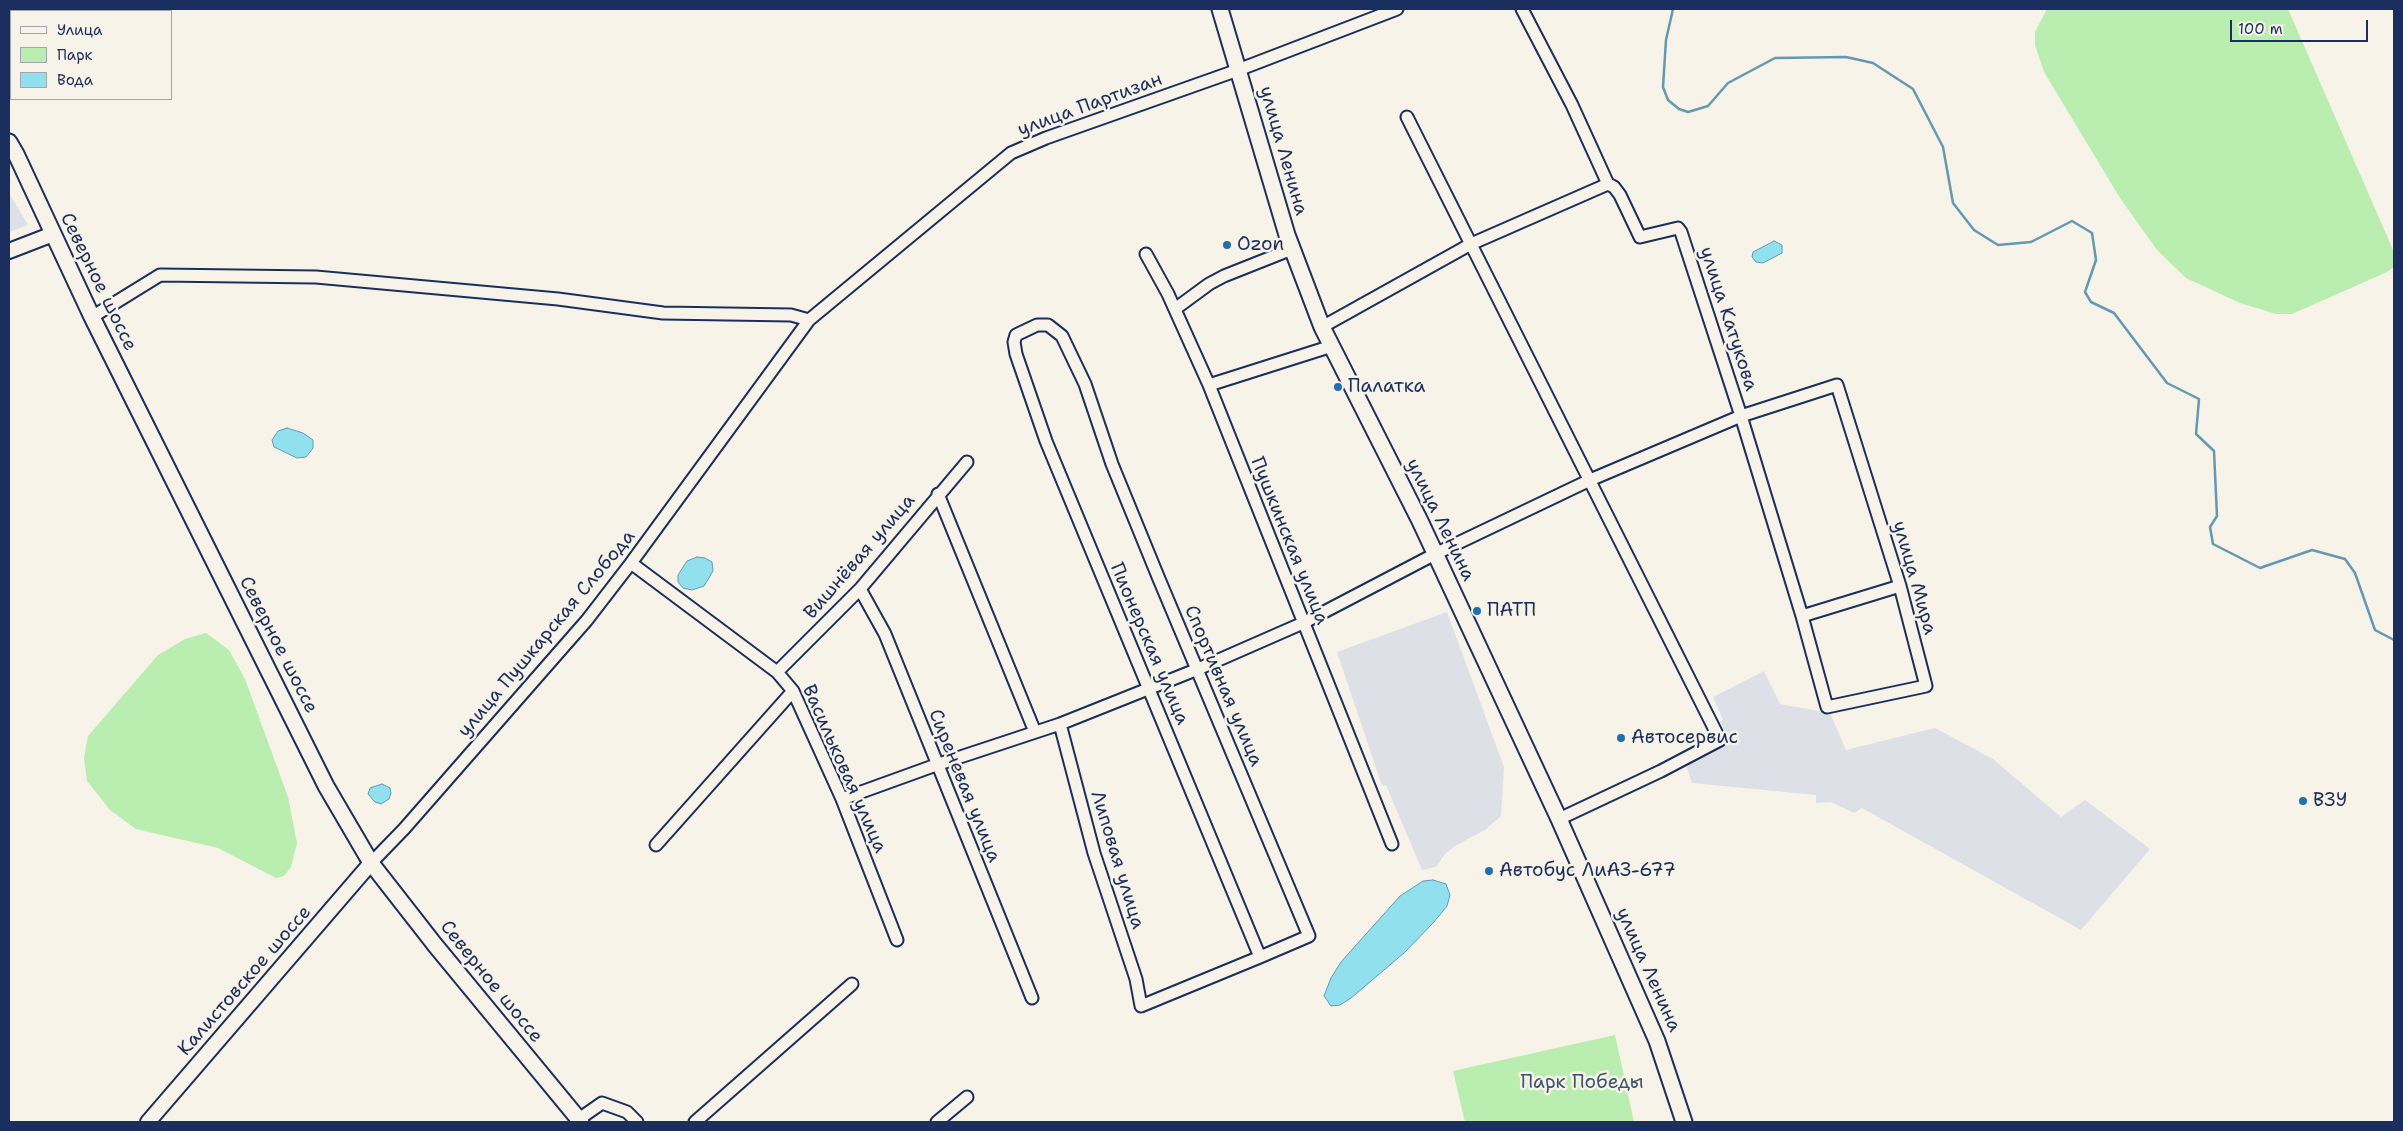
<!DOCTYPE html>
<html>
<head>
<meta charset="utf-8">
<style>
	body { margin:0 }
	#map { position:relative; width:2403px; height:1131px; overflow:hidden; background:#f7f3e8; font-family:"Shantell Sans",sans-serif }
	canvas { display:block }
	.frame { position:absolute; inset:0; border:10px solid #1b2f5e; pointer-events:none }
	.legend { position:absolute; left:10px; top:10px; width:162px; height:90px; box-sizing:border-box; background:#f7f3e8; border:1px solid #9fa5b1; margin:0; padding:6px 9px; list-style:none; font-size:15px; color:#1b2f5e }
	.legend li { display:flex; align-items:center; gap:10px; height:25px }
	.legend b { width:25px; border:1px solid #9fa5b1 }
	.scale { position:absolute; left:2230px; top:20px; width:138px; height:22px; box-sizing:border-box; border:2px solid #1b2f5e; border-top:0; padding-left:6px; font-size:15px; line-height:18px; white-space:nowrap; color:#1b2f5e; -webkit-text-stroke:4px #f7f3e8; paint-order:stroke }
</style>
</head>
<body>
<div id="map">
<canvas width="2403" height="1131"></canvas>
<div class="frame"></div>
<ul class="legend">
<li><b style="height:6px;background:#f7f3e8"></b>Улица</li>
<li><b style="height:14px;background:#b9eeb0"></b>Парк</li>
<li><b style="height:14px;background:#91e0ee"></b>Вода</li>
</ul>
<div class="scale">100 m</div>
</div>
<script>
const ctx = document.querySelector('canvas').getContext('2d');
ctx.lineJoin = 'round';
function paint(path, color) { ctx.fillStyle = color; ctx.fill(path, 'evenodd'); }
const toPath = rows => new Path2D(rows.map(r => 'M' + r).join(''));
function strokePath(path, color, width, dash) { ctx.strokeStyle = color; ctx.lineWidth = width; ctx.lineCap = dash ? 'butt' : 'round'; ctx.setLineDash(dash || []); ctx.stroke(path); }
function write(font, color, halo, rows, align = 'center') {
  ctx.font = font + ' "Shantell Sans",sans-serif'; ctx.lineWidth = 5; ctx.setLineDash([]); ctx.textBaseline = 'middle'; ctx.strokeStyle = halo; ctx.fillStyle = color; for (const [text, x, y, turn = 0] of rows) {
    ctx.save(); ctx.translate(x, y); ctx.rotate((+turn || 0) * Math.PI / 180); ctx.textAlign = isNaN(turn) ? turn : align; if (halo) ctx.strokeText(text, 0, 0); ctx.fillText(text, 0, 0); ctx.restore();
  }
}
const built = toPath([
	[9,193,28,225,9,232],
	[1447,612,1504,767,1501,816,1485,830,1455,846,1445,854,1436,867,1422,870,1386,785,1382,786,1337,652],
	[1764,671,1780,704,1830,713,1846,750,1935,728,1993,759,2061,817,2085,800,2150,849,2081,930,1862,808,1854,813,1831,802,1816,803,1816,795,1692,783,1686,765,1730,740,1720,722,1723,720,1713,697]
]);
const green = toPath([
	[2047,9,2288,9,2394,252,2394,267,2387,272,2292,314,2276,314,2240,303,2186,278,2157,250,2120,198,2044,72,2035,45,2035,32],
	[206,633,229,650,245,679,288,797,297,843,291,867,284,876,276,878,218,848,136,829,110,810,87,781,84,758,88,736,158,655,185,639],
	[1615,1035,1634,1122,1465,1122,1453,1071]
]);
const water = toPath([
	[1774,241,1782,245,1782,253,1763,263,1756,262,1752,257,1753,252,1774,241],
	[287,428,303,433,313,440,313,448,306,457,297,458,274,447,272,440,278,431,287,428],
	[697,557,705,558,712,562,713,571,704,586,692,590,683,588,678,582,678,575,687,561,697,557],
	[382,784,390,788,391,793,389,799,381,804,375,802,368,794,370,788,382,784],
	[1433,880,1446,884,1450,895,1447,906,1434,922,1404,953,1351,998,1340,1005,1331,1006,1324,996,1331,978,1341,962,1400,896,1423,881,1433,880]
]);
const stream = toPath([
	[1673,9,1666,40,1663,87,1668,100,1679,109,1688,112,1708,106,1728,83,1775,58,1846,57,1873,63,1913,89,1943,147,1953,203,1974,230,1998,245,2031,242,2072,221,2092,233,2096,260,2085,292,2091,302,2114,313,2167,383,2199,399,2196,434,2214,451,2217,516,2210,527,2213,544,2260,568,2312,550,2345,559,2355,573,2375,630,2394,640]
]);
const minor = toPath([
	[1407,117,1720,740,1661,771,1559,819],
	[1146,254,1168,294,1209,385,1392,844],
	[1175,309,1209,284,1224,276,1292,249],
	[92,317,160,275,316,277,558,299,663,313,791,315,809,320],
	[1322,327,1471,244,1608,184],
	[1209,385,1332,346],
	[938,494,1035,732],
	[631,563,777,672,793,691,842,799,897,940],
	[860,589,885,634,1032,998],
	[1802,616,1900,586],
	[777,672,860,589,967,462],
	[1060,724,1094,853,1136,979,1141,1006,1260,957,1309,936,1159,579,1112,464,1085,384,1062,336,1048,325,1037,325,1016,335,1014,342,1016,354,1046,441,1260,957],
	[842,799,936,765,1060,724,1198,669,1303,623,1435,554,1590,480,1741,416,1837,385,1900,586,1926,686,1827,707,1802,616,1741,416,1681,232,1678,228,1640,237,1620,195,1614,187,1608,184,1572,105,1522,9],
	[656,845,793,691],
	[371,863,404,829,587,620,631,563,809,320,1011,153,1046,138,1238,70,1397,9],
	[579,1119,602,1103,627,1112,637,1122],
	[695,1122,852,984],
	[937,1122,967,1097]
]);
const tertiary = toPath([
	[9,251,53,234],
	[148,1122,371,863]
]);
const secondary = toPath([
	[1220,9,1287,235,1322,327,1420,521,1559,819,1657,1041,1684,1122],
	[9,142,16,154,92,317,326,786,371,863,435,945,581,1122]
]);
const markers = [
	[1227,245,5,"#1f6fb2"],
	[1338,387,5,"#1f6fb2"],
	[1477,611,5,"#1f6fb2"],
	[1621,738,5,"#1f6fb2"],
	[2303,801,5,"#1f6fb2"],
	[1489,871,5,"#1f6fb2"]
];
const streetNames = [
	["улица Партизан",1090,105,-20],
	["улица Ленина",1283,151,74],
	["Северное шоссе",98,282,64],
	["улица Катукова",1728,319,72],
	["улица Ленина",1440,520,64],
	["Пушкинская улица",1289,541,68],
	["Вишнёвая улица",860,557,-49],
	["улица Мира",1914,578,74],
	["улица Пушкарская Слобода",547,634,-50],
	["Пионерская улица",1149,644,67],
	["Северное шоссе",278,645,63],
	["Спортивная улица",1223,686,67],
	["Васильковая улица",844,769,66],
	["Сиреневая улица",964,786,68],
	["Липовая улица",1117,860,73],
	["улица Ленина",1648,970,66],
	["Калистовское шоссе",245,981,-49],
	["Северное шоссе",491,982,51]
];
const poiNames = [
	["Ozon",1237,245],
	["Палатка",1348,387],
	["ПАТП",1487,611],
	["Автосервис",1631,738],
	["ВЗУ",2313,801],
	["Автобус ЛиАЗ-677",1499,871]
];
const parkNames = [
	["Парк Победы",1582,1083]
];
paint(built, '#dee0e7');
paint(green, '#b9eeb0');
paint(water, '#91e0ee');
strokePath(water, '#6299b4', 1);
strokePath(stream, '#6299b4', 2.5);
strokePath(minor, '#1b2f5e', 15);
strokePath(tertiary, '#1b2f5e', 18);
strokePath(secondary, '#1b2f5e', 19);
strokePath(minor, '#f7f3e8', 11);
strokePath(tertiary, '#f7f3e8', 14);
strokePath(secondary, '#f7f3e8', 15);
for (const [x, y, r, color] of markers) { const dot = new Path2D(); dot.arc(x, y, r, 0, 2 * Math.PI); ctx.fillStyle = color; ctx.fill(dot); strokePath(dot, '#f7f3e8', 2); }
write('19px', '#1b2f5e', '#f7f3e8', streetNames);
write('19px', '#1b2f5e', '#f7f3e8', poiNames, 'left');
write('19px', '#3b556e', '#f7f3e8', parkNames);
</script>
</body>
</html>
